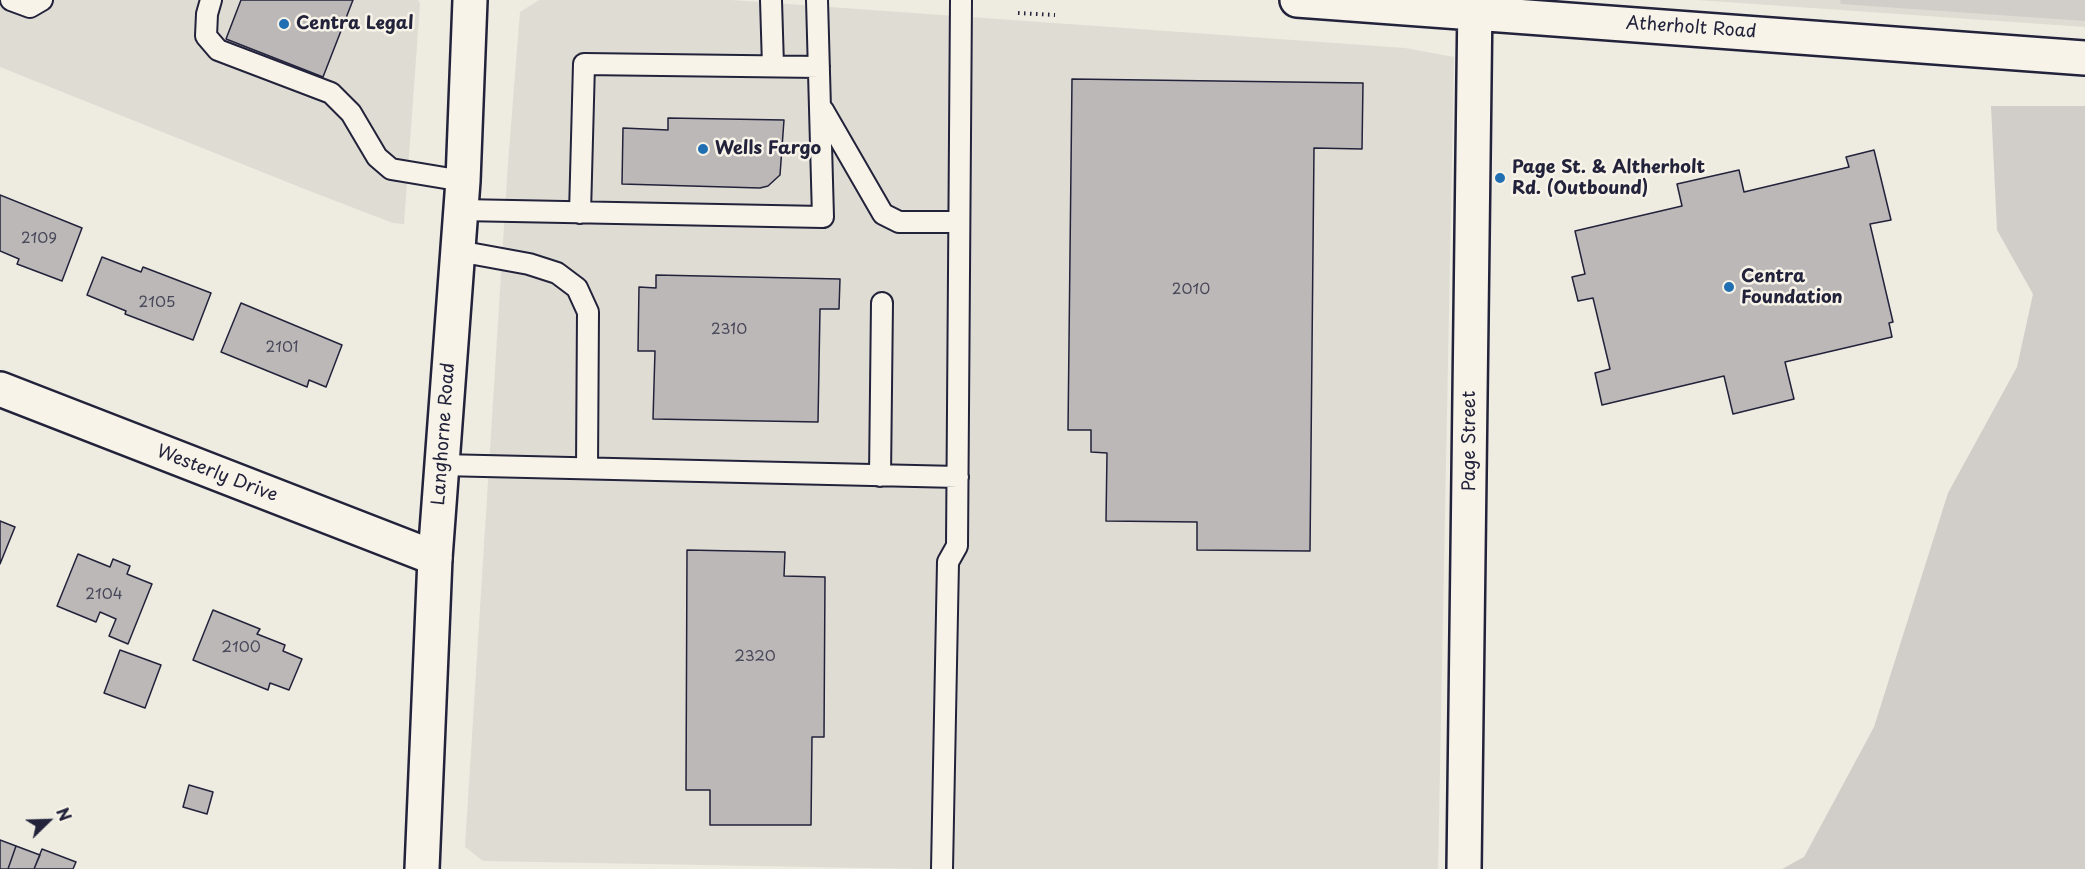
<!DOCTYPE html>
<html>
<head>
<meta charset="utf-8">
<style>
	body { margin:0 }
	#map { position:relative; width:2085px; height:869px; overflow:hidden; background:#eeebe1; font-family:"Playpen Sans",sans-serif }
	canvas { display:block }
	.north { position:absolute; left:18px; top:791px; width:60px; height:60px; -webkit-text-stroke:4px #f7f3e8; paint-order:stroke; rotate:67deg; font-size:16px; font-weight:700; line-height:24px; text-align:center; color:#22223b }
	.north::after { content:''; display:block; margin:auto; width:21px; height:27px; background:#22223b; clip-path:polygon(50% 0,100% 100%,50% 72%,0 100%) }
</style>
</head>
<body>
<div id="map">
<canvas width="2085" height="869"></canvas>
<div class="north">N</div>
</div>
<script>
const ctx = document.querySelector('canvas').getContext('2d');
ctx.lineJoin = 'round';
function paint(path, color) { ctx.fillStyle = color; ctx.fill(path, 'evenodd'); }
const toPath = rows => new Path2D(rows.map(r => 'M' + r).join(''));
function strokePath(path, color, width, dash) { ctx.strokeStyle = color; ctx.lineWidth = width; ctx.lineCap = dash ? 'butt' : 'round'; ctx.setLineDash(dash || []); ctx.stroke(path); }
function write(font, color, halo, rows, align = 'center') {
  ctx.font = font + ' "Playpen Sans",sans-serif'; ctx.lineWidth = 5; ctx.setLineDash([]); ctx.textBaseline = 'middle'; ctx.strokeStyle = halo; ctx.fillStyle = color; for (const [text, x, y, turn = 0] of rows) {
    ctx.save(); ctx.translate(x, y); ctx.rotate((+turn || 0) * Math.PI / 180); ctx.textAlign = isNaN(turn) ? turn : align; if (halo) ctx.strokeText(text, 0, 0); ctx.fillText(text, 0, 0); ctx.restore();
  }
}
const built = toPath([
	[0,0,418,0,420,4,404,224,393,223,307,190,0,67],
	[539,0,731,0,1405,48,1454,57,1438,869,921,869,483,861,465,847,508,163,520,12],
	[1697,0,2085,0,2085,27]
]);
const green = toPath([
	[1840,0,2085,0,2085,21,1841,4],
	[1991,106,2085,106,2085,869,1782,869,1804,857,1874,727,1948,493,2017,367,2033,294,1997,230]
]);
const building = toPath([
	[241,0,353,0,323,77,226,39,241,0],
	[1072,79,1363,83,1362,149,1314,148,1310,551,1197,550,1197,522,1106,521,1107,453,1091,452,1091,430,1068,430,1072,79],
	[668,118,784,120,780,175,768,186,760,188,622,184,623,128,668,130,668,118],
	[1874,150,1891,220,1870,224,1893,322,1889,323,1892,337,1785,362,1794,399,1733,414,1724,376,1602,405,1595,373,1610,369,1593,298,1578,301,1572,277,1585,274,1575,231,1682,206,1677,184,1739,170,1744,192,1849,167,1846,157,1874,150],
	[0,195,82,228,62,281,17,264,19,259,0,251,0,195],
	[102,257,141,272,143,267,211,293,193,340,125,314,126,311,87,295,102,257],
	[656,275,840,279,839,309,820,309,818,422,653,419,655,351,638,351,639,287,656,288,656,275],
	[241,303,342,345,326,387,309,380,307,387,221,352,241,303],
	[0,521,15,527,0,564,0,521],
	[687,550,785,552,784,576,825,577,824,737,812,737,811,825,710,825,710,790,686,790,687,550],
	[78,554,110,567,113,559,130,566,127,574,152,584,128,644,109,636,116,619,100,612,96,622,57,606,78,554],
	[213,610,260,629,257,634,285,645,283,651,302,659,289,690,270,683,268,690,193,660,213,610],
	[120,650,161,665,145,708,104,693,120,650],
	[189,785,213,792,207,814,183,807,189,785],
	[0,840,16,846,8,869,0,869,0,840],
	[16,846,40,855,34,869,8,869,16,846],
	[42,849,76,862,73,869,34,869,42,849]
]);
const path = toPath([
	[1018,13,1055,15]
]);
const service = toPath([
	[11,0,30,7,42,0],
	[211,0,207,14,206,36,218,50,331,93,351,113,377,157,391,169,463,181],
	[771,0,773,66],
	[823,110,883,214,899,222,959,222],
	[461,210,823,217,817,0],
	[580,213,584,64,819,67],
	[458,251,529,264,557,273,577,288,588,312,587,468],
	[441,465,958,477],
	[880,476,882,303],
	[942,869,948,562,957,546,961,0]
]);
const minor = toPath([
	[1297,0,2085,58],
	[0,389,435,558],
	[1464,869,1475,0]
]);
const primary = toPath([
	[422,869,435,558,463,181,470,0]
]);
const markers = [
	[284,24,6,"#1f6fb2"],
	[703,149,6,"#1f6fb2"],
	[1500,178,6,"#1f6fb2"],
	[1729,287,6,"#1f6fb2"]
];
const numberNames = [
	["2109",39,239],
	["2010",1191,290],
	["2105",157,303],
	["2310",729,330],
	["2101",282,348],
	["2104",104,595],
	["2100",241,648],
	["2320",755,657]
];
const poiNames = [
	["Centra Legal",296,24],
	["Wells Fargo",715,149],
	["Page St. & Altherholt",1512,168],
	["Rd. (Outbound)",1512,189],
	["Centra",1741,277],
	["Foundation",1741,298]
];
const streetNames = [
	["Atherholt Road",1691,28,4],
	["Langhorne Road",444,434,-86],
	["Page Street",1470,441,-90],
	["Westerly Drive",217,474,21]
];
paint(built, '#dfdcd4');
paint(green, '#d1cdc9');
paint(building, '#bbb8b7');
strokePath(building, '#22223b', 1.5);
strokePath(service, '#22223b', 24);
strokePath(minor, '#22223b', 38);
strokePath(primary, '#22223b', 38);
strokePath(path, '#22223b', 4, [1.5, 4.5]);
strokePath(service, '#f7f3e8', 20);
strokePath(minor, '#f7f3e8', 33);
strokePath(primary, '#f7f3e8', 33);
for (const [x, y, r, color] of markers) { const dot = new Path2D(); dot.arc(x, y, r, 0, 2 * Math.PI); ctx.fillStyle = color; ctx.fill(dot); strokePath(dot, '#f7f3e8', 2); }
write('15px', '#48485a', null, numberNames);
write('bold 18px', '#22223b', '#f7f3e8', poiNames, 'left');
write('18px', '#22223b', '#f7f3e8', streetNames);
</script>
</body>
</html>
